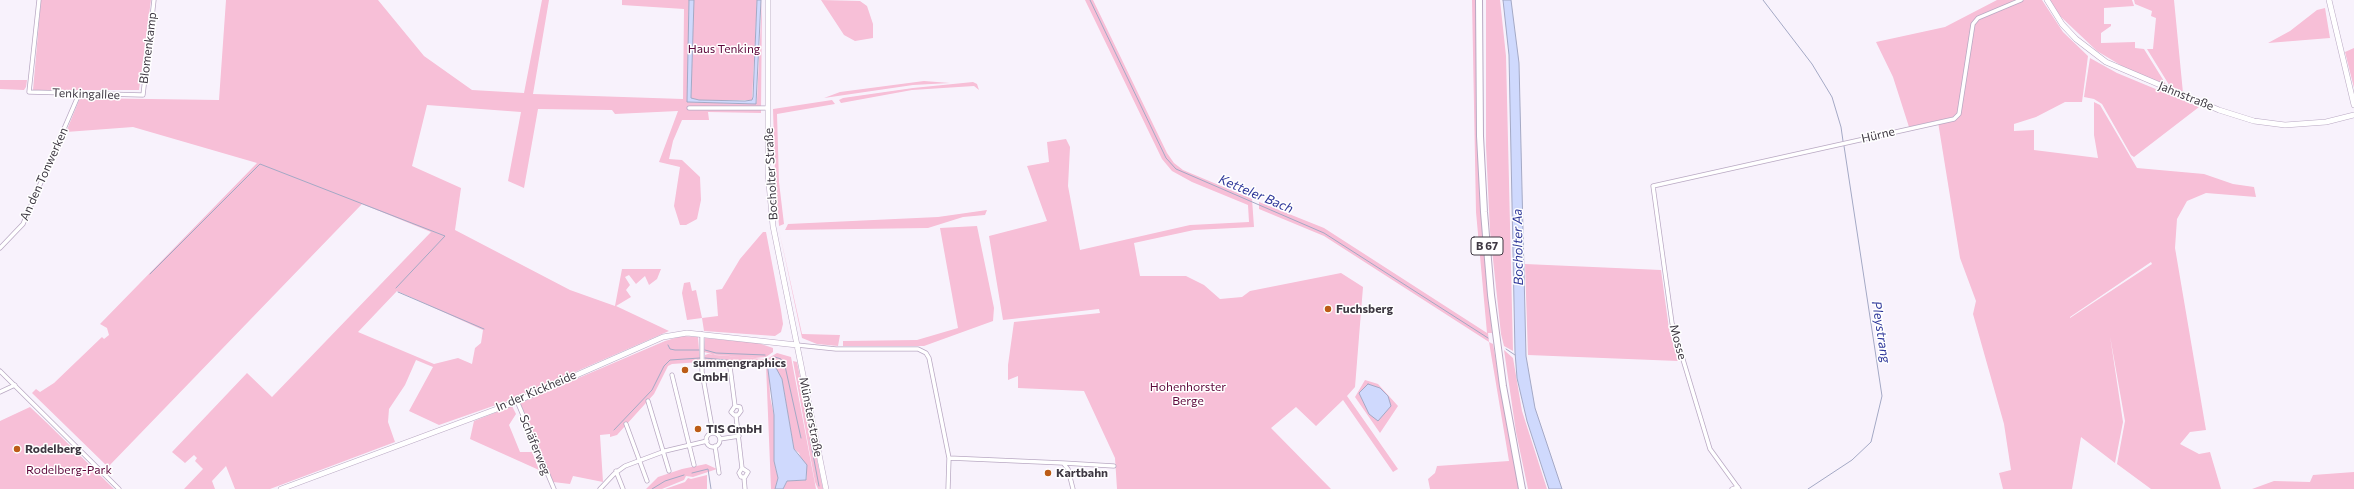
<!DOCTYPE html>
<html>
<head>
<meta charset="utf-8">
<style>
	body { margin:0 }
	canvas { display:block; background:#f8f2fc }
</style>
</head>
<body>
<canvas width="2354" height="489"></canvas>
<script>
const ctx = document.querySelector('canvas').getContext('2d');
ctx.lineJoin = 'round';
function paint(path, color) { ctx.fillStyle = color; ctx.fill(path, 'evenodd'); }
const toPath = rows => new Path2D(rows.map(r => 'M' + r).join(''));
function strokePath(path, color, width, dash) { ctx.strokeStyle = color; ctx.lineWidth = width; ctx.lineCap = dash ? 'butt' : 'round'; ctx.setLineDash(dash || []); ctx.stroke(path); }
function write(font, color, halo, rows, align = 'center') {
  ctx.font = font + ' Commissioner,sans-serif'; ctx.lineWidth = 3; ctx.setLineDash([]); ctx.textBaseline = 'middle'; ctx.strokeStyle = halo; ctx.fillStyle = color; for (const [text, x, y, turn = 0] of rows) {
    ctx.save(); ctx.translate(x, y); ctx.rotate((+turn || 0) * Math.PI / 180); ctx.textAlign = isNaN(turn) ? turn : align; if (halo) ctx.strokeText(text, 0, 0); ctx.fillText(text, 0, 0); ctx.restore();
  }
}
const green = toPath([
	[41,0,151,0,139,90,33,90],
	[226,0,378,0,424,56,472,90,524,93,542,0,549,0,533,94,683,99,684,9,622,5,622,0,689,0,687,102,751,104,756,103,757,100,762,0,761,113,708,112,709,120,682,120,673,141,669,159,682,160,700,177,701,200,697,219,686,225,680,225,674,206,680,167,659,162,678,111,615,114,612,110,538,109,524,188,508,181,521,112,427,105,412,166,461,188,455,230,570,290,615,306,622,269,661,269,657,279,649,285,645,276,636,284,629,275,625,277,630,285,626,290,631,297,616,306,669,331,513,399,439,425,409,411,433,367,416,360,405,385,389,409,388,422,395,442,270,489,235,489,226,466,212,481,215,489,184,489,203,469,195,461,197,458,194,455,185,463,172,452,247,373,272,397,431,232,362,204,108,467,32,393,36,389,40,392,54,383,102,337,104,339,109,335,107,328,100,324,257,163,133,127,66,132,80,98,219,100],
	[397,291,483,330,481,343,475,348,472,364,458,358,434,364,358,332],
	[694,0,757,0,752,100,699,100,691,98],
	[821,0,860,1,867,6,873,24,873,38,855,41,844,35],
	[1085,0,1093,0,1167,153,1174,163,1183,170,1252,199,1254,227,1194,230,1134,243,1140,276,1186,276,1204,285,1220,299,1242,297,1250,291,1341,273,1363,287,1355,387,1347,396,1398,469,1393,472,1343,400,1316,426,1296,407,1271,428,1331,489,1117,489,1115,458,1084,391,1018,388,1018,376,1008,380,1008,365,1014,322,1100,313,1099,309,1003,320,989,236,1047,221,1027,166,1049,162,1047,142,1066,139,1070,147,1068,186,1080,250,1190,225,1249,222,1248,205,1192,182,1172,171,1162,159],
	[1472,0,1476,0,1476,129,1492,333,1488,333,1489,342,1493,344,1519,489,1430,489,1428,479,1435,473,1437,466,1509,461,1489,342,1324,236,1259,209,1259,202,1324,228,1487,333,1476,212],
	[1486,0,1500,0,1506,56,1513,351,1504,346,1501,334,1490,231,1486,146],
	[1997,0,2017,0,1972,23,1958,113,1954,117,1909,127,1893,77,1876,42,1945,27],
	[2024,0,2042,0,2063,32,2088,56,2082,102,2065,102,2036,117,2014,124,2014,131,2034,130,2034,150,2098,158,2094,135,2094,102,2100,105,2137,168,2204,174,2233,184,2254,187,2256,197,2206,193,2187,201,2177,219,2175,248,2206,430,2190,432,2180,444,2199,454,2210,452,2221,489,2151,489,2117,464,2125,421,2110,336,2123,422,2115,463,2081,437,2072,489,2003,489,1999,473,2011,470,2004,424,1973,314,1976,301,1960,258,1938,122,1955,119,1960,114,1975,24,1979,18],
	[2151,262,2152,264,2070,318,2070,317],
	[2050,0,2132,0,2134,6,2104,8,2104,24,2111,24,2111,26,2101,33,2101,43,2135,42,2135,48,2144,49,2167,86,2127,69,2097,51,2060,16],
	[2134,0,2174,0,2183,93,2171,88,2147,49,2153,49,2156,18,2151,16,2152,11,2135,4],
	[2325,8,2330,38,2268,43,2290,31,2317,10],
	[2354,48,2354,88,2345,52],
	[2090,58,2117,73,2199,107,2134,157,2131,155,2102,104,2094,99,2084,97],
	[0,80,27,80,26,87,24,90,0,89],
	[924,81,950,83,913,85,824,98,840,92],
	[973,82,977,84,979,90,974,86,912,90,841,103,839,100,843,98,913,88],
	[832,100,835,104,777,114,779,182,784,224,779,226,775,175,773,109],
	[987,210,985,215,963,217,928,228,785,230,788,224,938,217],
	[977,226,994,308,993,321,924,346,843,346,843,341,917,340,958,328,940,228],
	[779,230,802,334,840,335,838,346,817,344,802,338],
	[763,232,766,232,781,310,783,324,781,332,775,336,704,331,702,318,687,320,682,293,684,283,690,282,692,291,696,290,702,318,718,316,716,290,722,289,740,259],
	[1525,264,1661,270,1669,329,1678,361,1528,355],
	[682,336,698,337,700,362,672,364,668,366,654,394,617,435,610,437,610,434,600,435,603,482,573,476,570,484,553,482,520,403,665,341],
	[705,338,758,343,773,348,773,352,766,357,755,358,715,355,704,352],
	[1504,350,1513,358,1522,411,1547,489,1528,489,1516,432],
	[777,353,791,357,816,489,783,489,787,481,806,480,807,476,799,453,794,449,782,379,771,363,767,362,767,359],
	[708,354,764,359,764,368,705,362,705,355],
	[793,361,797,362,823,489,818,489,815,482],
	[766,365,769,372,770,397,774,415,774,461,778,478,775,489,771,489],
	[1365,380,1378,384,1398,406,1380,433,1355,397],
	[512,406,516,414,509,425,520,452,532,452,539,470,470,439,474,421],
	[30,407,46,422,114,489,0,489,0,421],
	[706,464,717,469,693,477,686,476,684,480,662,489,646,489,658,477,682,469],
	[2354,472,2354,489,2252,489,2274,481,2310,482,2313,475],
	[707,475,707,489,665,489,685,482,688,478,691,479]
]);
const water = toPath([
	[689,0,694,0,691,98,699,100,745,101,752,100,753,97,757,0,761,0,756,104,687,102,689,0],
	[1503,0,1511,0,1519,63,1526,356,1535,408,1562,489,1549,489,1527,421,1517,378,1515,352,1509,55,1503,0],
	[767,362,775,366,782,379,794,449,807,465,806,480,787,481,783,489,775,489,778,478,774,461,774,415,767,362],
	[1368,384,1380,388,1388,396,1391,406,1378,421,1369,414,1359,393,1368,384]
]);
const stream = toPath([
	[1090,0,1166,158,1176,169,1324,233,1488,338],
	[1763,0,1812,64,1832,97,1841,127,1843,141],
	[150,274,260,164,445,236,396,288],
	[398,292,484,329],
	[668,345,670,349,675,350,699,350],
	[1506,349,1515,355],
	[705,350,716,353,765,355],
	[775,357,781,359,785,366,801,438],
	[705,358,766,364],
	[614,430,652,390,664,366,670,360,700,358],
	[810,439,819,486],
	[692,473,708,469,711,489],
	[652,489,665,481,684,475],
	[1808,489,1852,460,1871,442,1882,396,1844,146]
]);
const street = toPath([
	[39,0,29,92,143,95,154,0],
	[689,108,768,108],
	[0,248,23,224,79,94],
	[702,334,702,372,713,433],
	[797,345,836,349,918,349,926,353,929,358,949,458,948,489],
	[730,367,735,406,740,407,741,411,738,415,734,415,731,412,735,406],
	[0,371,119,489],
	[672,375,694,465],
	[0,392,15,385],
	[517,401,554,489],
	[648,401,669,471],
	[736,416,742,468,739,473,741,477,745,477,748,472,742,468],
	[626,424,647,481],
	'706 440a7 7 0 1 1 14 0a7 7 0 1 1-14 0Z',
	[720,439,739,436],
	[715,446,719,473],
	[949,458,1063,463,1068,469,1073,489],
	[1063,463,1114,466],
	[616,471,623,489],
	[744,478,745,489],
	[600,489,614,474,625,466,665,451,707,441],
	[1732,489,1738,487],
	[1739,489,1710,449,1672,323,1653,186,1954,119,1959,114,1973,24,1978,18,2021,0]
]);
const secondary = toPath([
	[768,0,768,173,773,226,826,489],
	[2047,0,2062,24,2076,39,2106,62,2219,110,2254,121,2285,125,2326,122,2354,115],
	[2329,0,2354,105],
	[281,489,513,403,663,337,687,333,797,345]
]);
const highway = toPath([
	[1479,0,1480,136,1484,212,1491,295,1503,386,1522,489]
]);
const markers = [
	[1328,309,4,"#bc5c17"],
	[685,370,4,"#bc5c17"],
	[698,429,4,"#bc5c17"],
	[17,449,4,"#bc5c17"],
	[1048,473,4,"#bc5c17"]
];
const shields = [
	[1487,246,32]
];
const shieldNames = [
	["B 67",1487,246]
];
const streetNames = [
	["Blomenkamp",148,48,-83],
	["Tenkingallee",86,94,2],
	["Jahnstraße",2186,96,22],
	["Hürne",1878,135,-13],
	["An den Tonwerken",44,174,-66],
	["Bocholter Straße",771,174,-93],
	["Mosse",1678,342,75],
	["In der Kickheide",536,391,-23],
	["Münsterstraße",811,417,79],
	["Schäferweg",535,445,68]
];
const parkNames = [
	["Haus Tenking",724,49],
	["Hohenhorster",1188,387],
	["Berge",1188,401],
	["Rodelberg-Park",69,470]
];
const poiNames = [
	["Fuchsberg",1336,309],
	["summengraphics",693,363],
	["GmbH",693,377],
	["TIS GmbH",706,429],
	["Rodelberg",25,449],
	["Kartbahn",1056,473]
];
const waterNames = [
	["Ketteler Bach",1256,194,23],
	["Bocholter Aa",1518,247,-91],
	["Pleystrang",1881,332,81]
];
paint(green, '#f7bfd7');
paint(water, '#cfd9fd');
strokePath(water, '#a4a9c5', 1);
strokePath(stream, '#a4a9c5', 1);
strokePath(street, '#b9a9c3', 5);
strokePath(secondary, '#b9a9c3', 6);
strokePath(highway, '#b9a9c3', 8);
strokePath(street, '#fff', 3.5);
strokePath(secondary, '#fff', 5);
strokePath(highway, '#fff', 6);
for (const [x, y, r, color] of markers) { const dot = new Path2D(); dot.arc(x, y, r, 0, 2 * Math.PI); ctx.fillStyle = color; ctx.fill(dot); strokePath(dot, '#fff', 1.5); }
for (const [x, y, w] of shields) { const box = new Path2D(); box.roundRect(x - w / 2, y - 9, w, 18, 3); ctx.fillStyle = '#fff'; ctx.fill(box); strokePath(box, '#3e3842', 1); }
write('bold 11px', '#3e3842', null, shieldNames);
write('12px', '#3e3842', '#fff', streetNames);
write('12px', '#5e083b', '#fff', parkNames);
write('bold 12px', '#3e3842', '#fff', poiNames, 'left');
write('italic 13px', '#2f389a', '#fff', waterNames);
</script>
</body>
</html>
